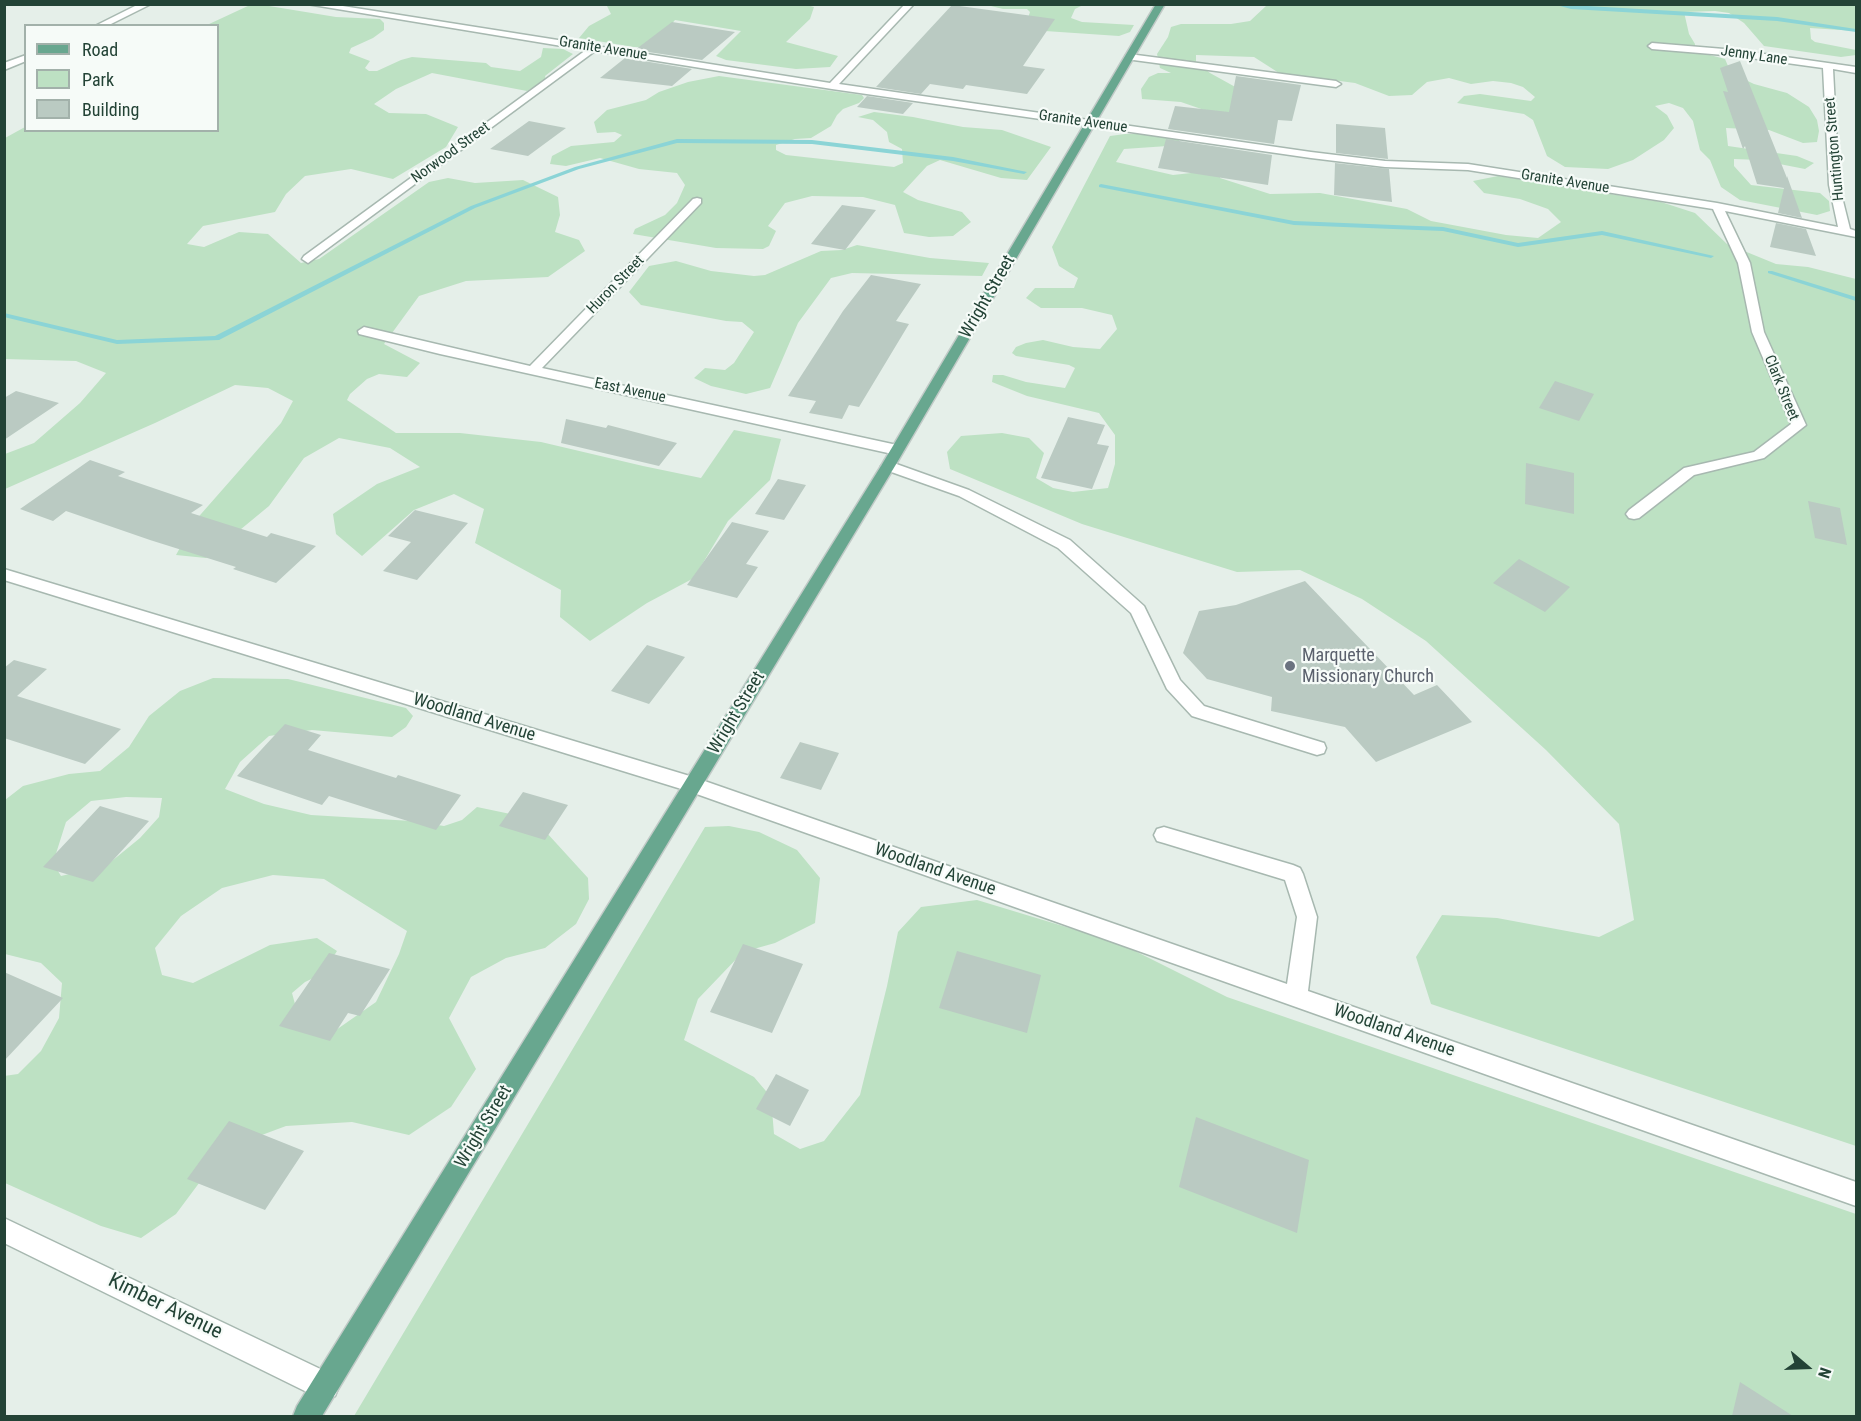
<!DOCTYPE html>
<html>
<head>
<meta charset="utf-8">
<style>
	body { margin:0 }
	#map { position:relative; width:1861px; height:1421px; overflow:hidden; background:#e5efe9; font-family:"Roboto Condensed",sans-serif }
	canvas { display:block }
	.frame { position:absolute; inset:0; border:6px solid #234336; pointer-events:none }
	.legend { position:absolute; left:24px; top:24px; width:195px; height:108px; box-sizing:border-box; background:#f6fbf8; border:2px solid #a2b1aa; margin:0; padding:8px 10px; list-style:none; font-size:18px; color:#234336 }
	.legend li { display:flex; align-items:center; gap:12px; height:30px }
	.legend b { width:30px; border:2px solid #a2b1aa }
	.north { position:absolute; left:1777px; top:1337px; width:60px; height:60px; -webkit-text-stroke:4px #f6fbf8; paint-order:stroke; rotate:109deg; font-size:16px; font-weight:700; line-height:24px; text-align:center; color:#234336 }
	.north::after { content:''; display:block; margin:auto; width:21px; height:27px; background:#234336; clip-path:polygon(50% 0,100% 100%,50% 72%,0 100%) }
</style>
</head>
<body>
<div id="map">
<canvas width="1861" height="1421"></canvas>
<div class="frame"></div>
<ul class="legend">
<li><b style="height:8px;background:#68a78f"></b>Road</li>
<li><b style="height:16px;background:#bde1c3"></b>Park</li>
<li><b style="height:16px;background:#bacac2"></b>Building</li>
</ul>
<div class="north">N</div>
</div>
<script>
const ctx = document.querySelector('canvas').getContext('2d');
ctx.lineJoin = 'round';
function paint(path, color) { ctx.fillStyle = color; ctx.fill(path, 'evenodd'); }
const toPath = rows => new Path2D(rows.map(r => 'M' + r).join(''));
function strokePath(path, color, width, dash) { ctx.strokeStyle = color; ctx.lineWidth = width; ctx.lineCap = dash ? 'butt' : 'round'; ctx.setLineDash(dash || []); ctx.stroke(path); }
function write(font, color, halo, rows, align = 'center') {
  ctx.font = font + ' "Roboto Condensed",sans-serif'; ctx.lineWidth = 4.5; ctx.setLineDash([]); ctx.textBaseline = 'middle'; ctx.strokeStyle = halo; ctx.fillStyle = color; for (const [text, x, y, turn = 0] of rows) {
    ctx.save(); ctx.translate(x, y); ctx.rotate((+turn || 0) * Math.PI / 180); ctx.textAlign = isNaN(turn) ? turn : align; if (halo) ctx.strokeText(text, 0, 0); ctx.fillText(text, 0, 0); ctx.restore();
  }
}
const green = toPath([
	[250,5,263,5,336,17,380,19,384,23,384,30,373,38,351,48,349,53,370,61,365,68,369,71,377,71,401,60,412,57,486,63,491,67,520,71,541,57,543,48,563,49,573,54,545,76,546,80,527,91,432,73,396,89,374,104,389,113,426,114,458,127,446,147,393,179,351,169,305,176,286,194,275,212,203,226,187,244,204,247,239,232,268,234,301,263,319,259,429,182,448,178,475,183,523,180,558,197,560,215,555,232,579,240,585,251,548,277,466,281,419,296,384,344,420,363,407,377,379,374,367,379,350,394,347,400,396,433,460,433,541,442,643,466,701,478,734,430,781,439,770,480,728,521,694,578,647,603,590,641,560,617,561,590,475,543,484,509,454,494,414,510,362,556,336,534,333,514,377,484,420,467,390,448,339,438,304,458,269,506,206,558,176,555,194,522,281,423,293,401,268,388,235,385,155,423,5,489,5,454,34,443,80,403,106,373,76,361,5,359,5,138,25,127,26,130,218,130,218,26,207,25],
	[572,5,807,5,814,7,810,19,786,42,838,56,830,67,796,69,726,60,716,56,741,31,675,20,664,33,665,47,634,47,579,38,589,26,611,14,607,6],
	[987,5,1083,5,1075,9,1071,18,1082,22,1134,25,1130,32,1119,36,1045,31,1028,18,1030,12,1027,9,1003,9],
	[1277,5,1856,5,1856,31,1810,28,1811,39,1815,42,1856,50,1856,55,1841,57,1764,46,1744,23,1729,13,1715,11,1684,12,1689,34,1695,44,1695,51,1725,59,1731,73,1754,84,1787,93,1809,107,1817,120,1819,131,1817,142,1803,143,1769,130,1726,128,1728,146,1797,156,1814,163,1805,169,1759,160,1734,159,1734,166,1751,185,1820,193,1829,201,1830,211,1817,215,1740,200,1721,187,1710,160,1700,150,1693,121,1683,108,1669,103,1655,106,1667,115,1674,128,1664,140,1633,160,1608,169,1565,167,1547,156,1533,120,1524,114,1457,103,1464,96,1480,94,1531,101,1535,97,1523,87,1511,83,1493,81,1471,84,1449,78,1427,82,1412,95,1389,96,1355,83,1279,73,1254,57,1196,55,1196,62,1210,73,1248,94,1224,126,1207,111,1181,102,1142,99,1141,89,1149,77,1158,73,1171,73,1160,68,1157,54,1168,37,1171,27,1181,24,1231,24,1250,21,1266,6],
	[719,76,862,95,864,98,859,103,843,109,837,115,831,126,811,138,795,139,776,145,776,150,786,155,894,167,903,163,902,149,889,142,887,132,873,120,858,117,874,112,913,117,963,127,1002,130,1051,147,1027,180,1001,178,940,160,927,166,903,192,918,200,962,212,971,222,953,236,929,237,904,233,895,205,863,197,812,196,785,203,768,226,776,231,769,246,763,249,716,248,633,234,635,229,665,215,677,203,685,185,677,173,639,169,600,158,566,166,550,164,552,156,571,146,614,142,622,135,615,132,597,133,594,122,607,110,646,100,659,92,688,82],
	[1125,134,1148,134,1178,139,1182,145,1124,149,1116,162,1173,175,1191,173,1196,162,1222,169,1220,178,1270,194,1320,193,1407,209,1431,221,1506,235,1538,238,1561,222,1548,209,1520,199,1484,193,1473,181,1498,176,1661,202,1695,213,1727,244,1776,264,1808,267,1856,279,1856,1146,1431,1004,1416,957,1442,915,1497,918,1599,937,1634,920,1619,824,1546,750,1426,641,1362,599,1300,570,1237,572,1082,524,950,469,947,452,961,436,1002,433,1029,438,1044,453,1036,478,1053,488,1073,492,1108,488,1115,464,1115,435,1099,413,1027,396,992,382,993,375,1003,375,1026,382,1065,388,1075,368,1069,365,1016,356,1012,353,1016,347,1026,343,1043,340,1073,347,1100,349,1117,329,1112,315,1082,308,1041,308,1026,298,1035,288,1074,288,1078,278,1059,266,1052,247,1110,136],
	[857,245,930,258,989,263,982,276,852,273,831,278,798,323,770,388,746,394,711,386,694,378,705,368,725,370,734,363,754,332,742,322,726,321,641,305,629,292,649,266,676,261,711,271,754,276,765,275,821,251,842,250],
	[213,678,288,679,406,708,413,716,406,727,392,737,312,730,269,736,240,762,225,789,264,804,311,815,412,821,444,826,462,820,477,807,520,816,546,832,588,878,589,899,576,924,545,948,506,958,471,977,449,1018,476,1069,451,1107,409,1135,352,1122,286,1126,243,1142,208,1171,176,1214,141,1238,101,1226,5,1183,4,1076,18,1074,41,1051,59,1018,62,983,41,963,5,954,5,800,23,786,69,774,100,771,129,747,149,716,180,691],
	[126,797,162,798,159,817,140,838,107,865,61,876,53,863,66,822,91,801],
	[273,875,324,879,407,931,399,954,376,1002,336,1030,298,1015,292,993,305,982,322,974,337,951,317,938,270,945,193,983,162,975,155,948,181,916,222,888],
	[729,826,759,832,797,850,820,878,815,923,775,943,743,952,698,999,684,1040,754,1077,771,1097,774,1134,800,1149,824,1141,860,1095,887,986,898,932,921,907,977,900,1119,943,1227,997,1856,1214,1856,1416,354,1416,705,827]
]);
const stream = toPath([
	[1553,4,1777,17,1856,29,1856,32,1777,21,1571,9,1553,4],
	[677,139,812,140,953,157,1027,172,1024,174,953,161,812,144,677,143,579,169,475,208,219,340,117,344,4,317,4,313,117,340,215,336,471,206,575,167,677,139],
	[1101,184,1294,221,1443,227,1518,243,1602,231,1714,256,1711,258,1602,235,1518,247,1443,231,1294,225,1099,187,1099,185,1101,184],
	[1768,271,1772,271,1856,297,1856,301,1768,273,1768,271]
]);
const building = toPath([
	[952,5,1055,19,1023,66,1045,69,1027,94,966,85,963,89,930,84,921,94,876,87],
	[672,22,735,32,702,60,635,50],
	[625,58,692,69,672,86,600,78],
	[1740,61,1787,178,1787,176,1802,218,1778,213,1784,188,1757,184,1745,146,1743,149,1723,91,1728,92,1720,68],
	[1236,76,1301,85,1292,121,1278,120,1274,144,1168,129,1175,106,1229,112],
	[867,96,913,103,903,114,857,107],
	[529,121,566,128,528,156,490,149],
	[1336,124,1385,128,1388,159,1336,153],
	[1166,139,1272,155,1268,185,1158,168],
	[1335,163,1389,169,1392,202,1334,195],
	[842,205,876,210,845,250,811,244],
	[1776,223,1806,229,1816,256,1770,247],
	[871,275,921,284,896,321,909,324,859,407,849,405,842,419,809,413,816,401,788,396,843,311],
	[1555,381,1594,394,1579,421,1539,408],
	[16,391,59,403,4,440,4,398],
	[1068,417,1105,425,1097,444,1109,446,1092,489,1041,478],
	[566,419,606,428,608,425,677,443,659,466,561,443],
	[90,460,125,472,118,476,203,505,191,513,267,537,271,533,316,546,276,583,233,569,236,567,150,540,66,511,53,521,20,509],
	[1526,463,1574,473,1574,514,1525,504],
	[778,479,806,485,784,520,755,514],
	[1808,501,1840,508,1847,545,1815,538],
	[415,510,468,523,417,580,383,571,411,542,388,536],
	[732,522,769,531,746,564,758,567,737,598,687,585],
	[1519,559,1570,587,1545,612,1493,583],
	[1305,581,1414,695,1437,685,1472,722,1376,762,1345,727,1271,711,1272,697,1207,679,1183,653,1199,611,1236,605],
	[647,645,685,657,649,704,611,691],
	[14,660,47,669,17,696,121,729,85,764,4,738,4,668],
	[285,724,321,735,308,750,396,778,398,775,461,795,436,830,329,796,322,805,237,776],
	[800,742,839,753,821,790,780,778],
	[523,792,568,805,545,840,499,826],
	[100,806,149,821,93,882,43,867],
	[743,944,803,964,772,1033,710,1012],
	[957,951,1041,975,1027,1033,939,1008],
	[329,953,390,969,360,1016,348,1013,330,1041,279,1026],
	[4,972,63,998,4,1061],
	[776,1074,809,1090,790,1126,756,1109],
	[1196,1117,1309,1160,1297,1233,1179,1187],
	[229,1121,304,1151,265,1210,187,1179],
	[1740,1382,1793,1416,1732,1416]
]);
const minor = toPath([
	[139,4,151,4,107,26,95,26,139,4],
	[307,4,330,4,830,83,905,4,914,4,839,84,1311,152,1385,161,1468,164,1717,203,1838,227,1829,185,1823,68,1736,56,1652,49,1648,46,1652,43,1736,50,1856,67,1856,73,1833,69,1839,185,1850,229,1856,231,1856,237,1725,211,1750,263,1764,332,1806,425,1764,458,1694,475,1639,518,1634,519,1629,518,1626,514,1629,510,1684,468,1754,452,1791,424,1752,332,1738,263,1713,209,1468,170,1385,167,1311,158,832,89,595,51,308,263,302,259,304,256,586,50,307,4],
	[1129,54,1336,81,1341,84,1336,87,1126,59,1126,55,1129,54],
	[26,55,26,61,4,70,4,63,26,55],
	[697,198,701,199,701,203,542,368,897,445,904,450,902,453,897,455,440,354,359,334,358,331,364,327,530,366,693,199,697,198],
	[888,461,969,490,1070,540,1144,606,1180,680,1204,706,1324,743,1326,748,1324,753,1317,755,1192,716,1167,689,1131,613,1058,548,959,496,883,469,881,466,888,461],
	[4,569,693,777,1287,984,1297,917,1285,880,1164,843,1157,841,1154,835,1157,829,1164,827,1293,865,1300,868,1303,874,1317,917,1308,991,1856,1182,1856,1206,691,792,4,580,4,569],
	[4,1218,335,1376,339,1386,335,1396,325,1400,315,1396,4,1243,4,1218]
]);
const major = toPath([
	[1156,4,1165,4,895,466,322,1416,293,1416,297,1406,881,466,1156,4]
]);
const markers = [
	[1290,666,6,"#6b7280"]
];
const farStreetnames = [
	["Granite Avenue",603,49,9],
	["Jenny Lane",1754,56,8],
	["Granite Avenue",1083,122,8],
	["Huntington Street",1835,149,-95],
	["Norwood Street",451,153,-36],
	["Granite Avenue",1565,182,9],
	["Huron Street",616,285,-46],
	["Clark Street",1781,388,68],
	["East Avenue",630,391,12]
];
const streetNames = [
	["Wright Street",988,297,-60],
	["Wright Street",737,713,-59],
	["Woodland Avenue",474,718,17],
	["Woodland Avenue",935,870,19],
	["Woodland Avenue",1394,1031,19],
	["Wright Street",484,1127,-59]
];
const worshipNames = [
	["Marquette",1302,656],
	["Missionary Church",1302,677]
];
const nearStreetnames = [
	["Kimber Avenue",165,1307,26]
];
paint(green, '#bde1c3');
paint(stream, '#8bd4d6');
paint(building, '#bacac2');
strokePath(minor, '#a7b8b0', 3);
strokePath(major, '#c1cac7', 3);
paint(minor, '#fff');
paint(major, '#68a78f');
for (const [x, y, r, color] of markers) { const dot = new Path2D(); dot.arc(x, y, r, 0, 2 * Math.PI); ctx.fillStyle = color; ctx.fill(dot); strokePath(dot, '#f6fbf8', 2); }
write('15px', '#234336', '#f6fbf8', farStreetnames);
write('18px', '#234336', '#f6fbf8', streetNames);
write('18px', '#5b616d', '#f6fbf8', worshipNames, 'left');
write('21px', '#234336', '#f6fbf8', nearStreetnames);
</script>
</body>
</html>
